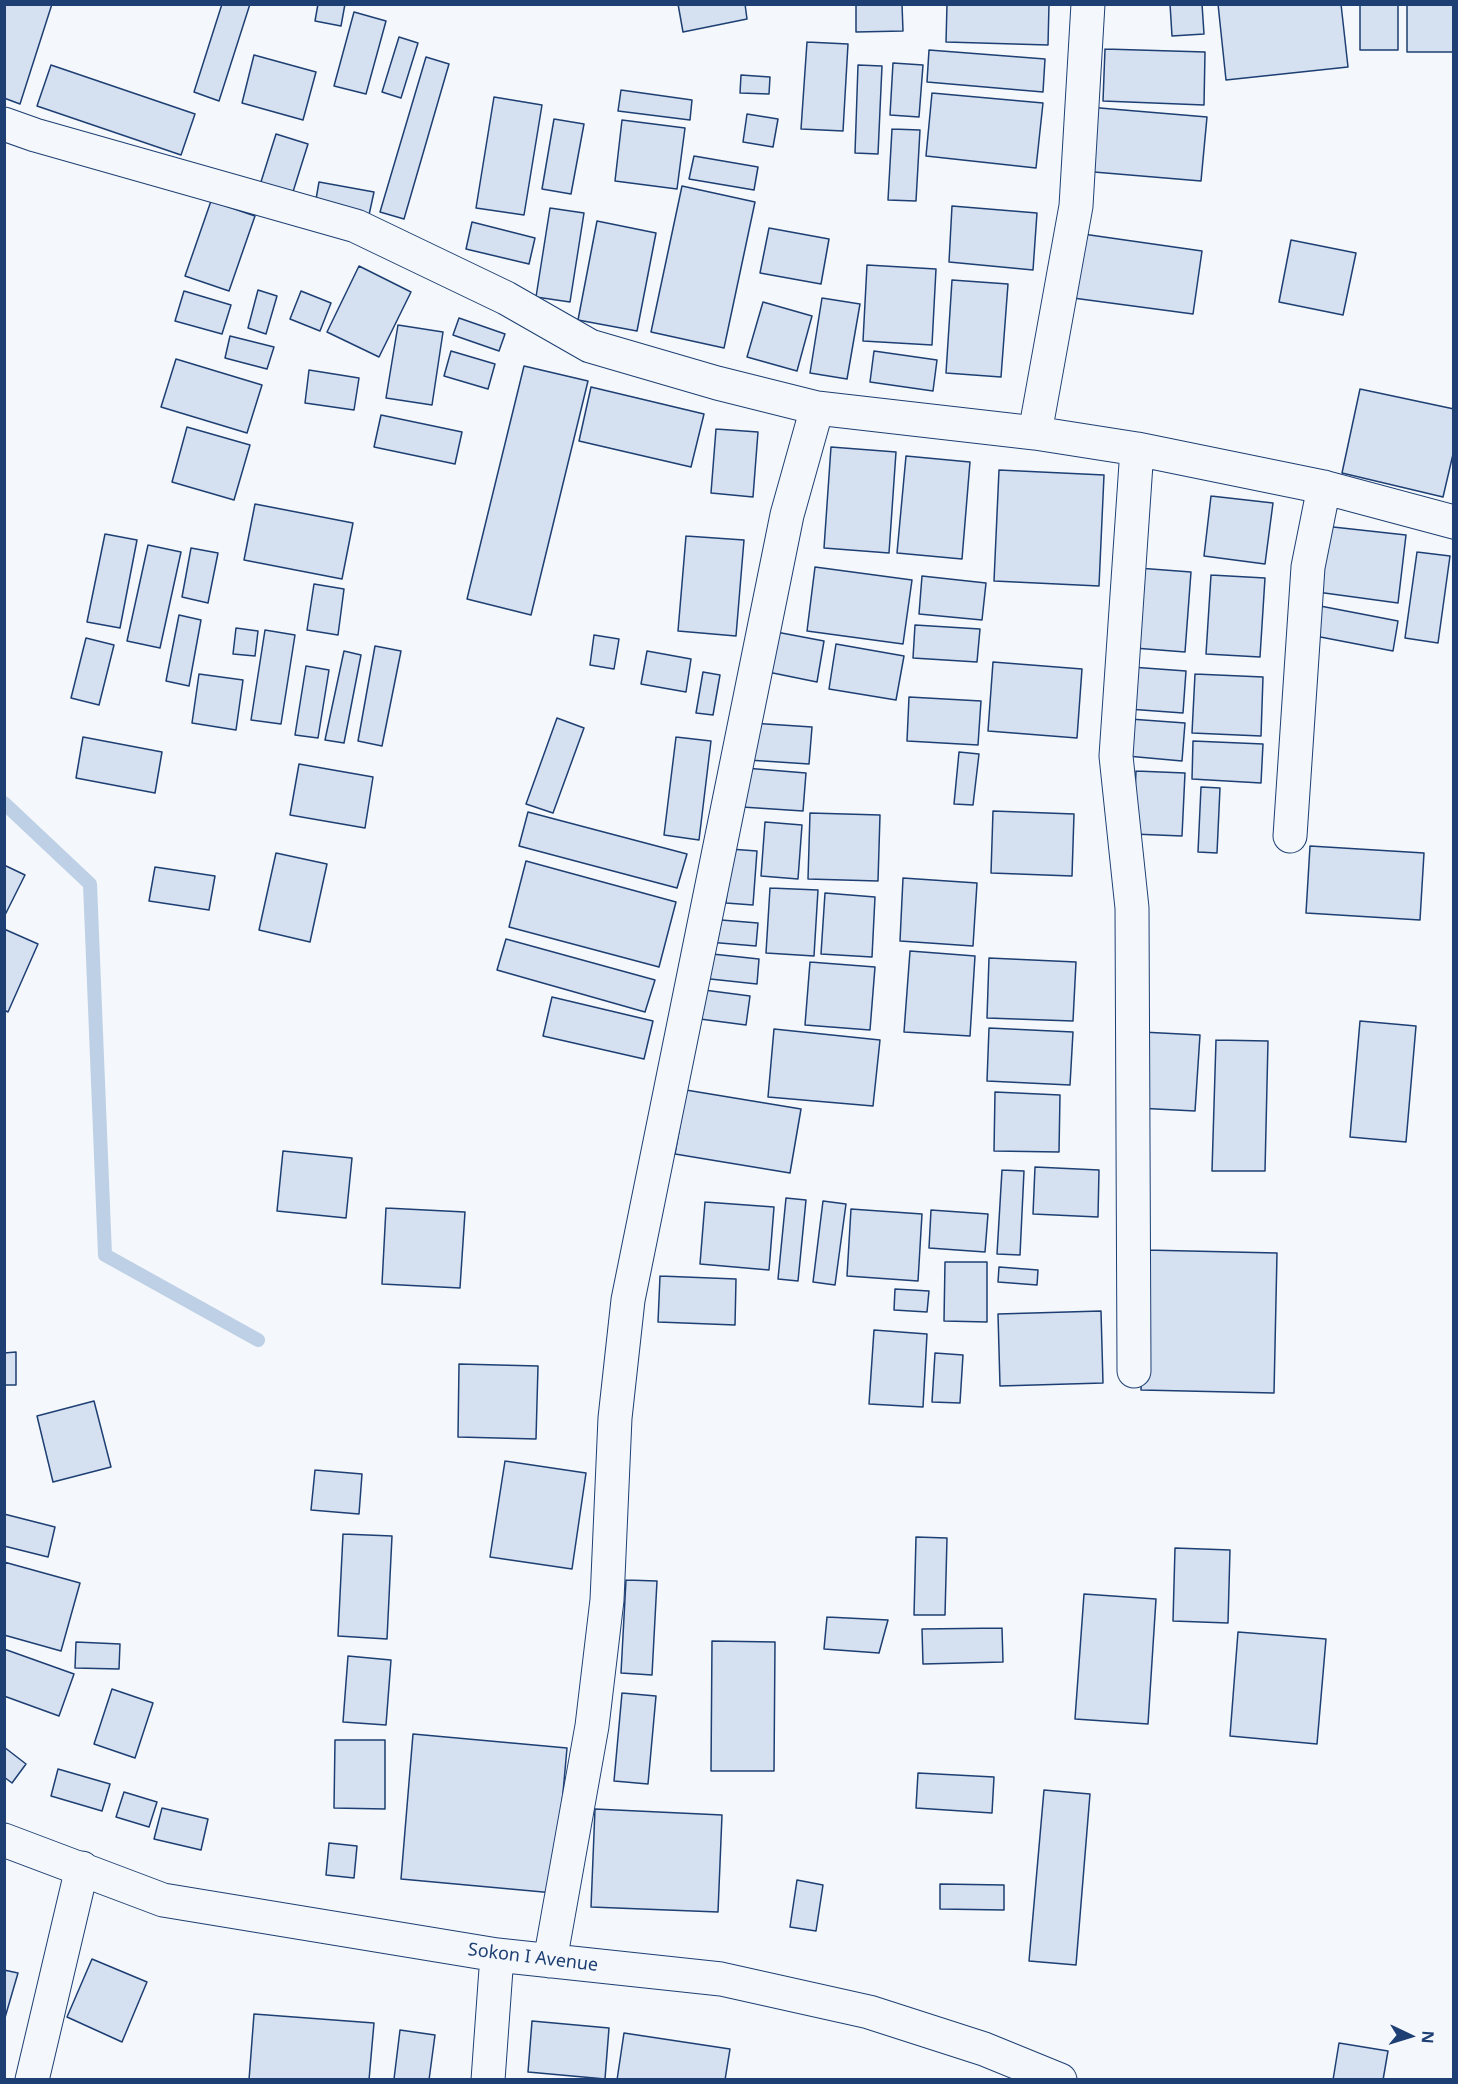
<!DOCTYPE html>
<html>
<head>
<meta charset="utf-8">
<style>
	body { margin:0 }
	#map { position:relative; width:1458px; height:2084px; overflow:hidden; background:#f4f7fb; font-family:"Noto Sans",sans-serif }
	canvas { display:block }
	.frame { position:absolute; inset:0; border:6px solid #1d3f73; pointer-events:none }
	.north { position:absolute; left:1380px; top:2006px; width:60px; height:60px; -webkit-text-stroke:4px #f4f7fb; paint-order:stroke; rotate:94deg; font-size:16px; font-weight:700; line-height:24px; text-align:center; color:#1d3f73 }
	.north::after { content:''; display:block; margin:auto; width:21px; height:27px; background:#1d3f73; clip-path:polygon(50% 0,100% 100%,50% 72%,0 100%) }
</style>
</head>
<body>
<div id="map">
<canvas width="1458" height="2084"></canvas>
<div class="frame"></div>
<div class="north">N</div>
</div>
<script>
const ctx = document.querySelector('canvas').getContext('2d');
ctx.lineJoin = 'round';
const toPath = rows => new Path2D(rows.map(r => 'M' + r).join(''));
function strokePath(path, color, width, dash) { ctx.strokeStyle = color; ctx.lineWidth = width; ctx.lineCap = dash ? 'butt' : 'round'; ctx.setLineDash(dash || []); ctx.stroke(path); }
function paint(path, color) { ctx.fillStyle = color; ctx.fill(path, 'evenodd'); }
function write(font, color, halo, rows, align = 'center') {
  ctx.font = font + ' "Noto Sans",sans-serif'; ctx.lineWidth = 4.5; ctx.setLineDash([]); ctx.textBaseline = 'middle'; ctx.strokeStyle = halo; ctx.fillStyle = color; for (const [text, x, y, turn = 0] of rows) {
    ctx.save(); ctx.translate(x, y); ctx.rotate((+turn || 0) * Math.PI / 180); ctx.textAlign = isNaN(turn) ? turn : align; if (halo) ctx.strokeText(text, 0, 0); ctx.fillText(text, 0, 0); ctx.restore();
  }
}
const stream = toPath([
	[4,803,90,884,105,1255,258,1340]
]);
const building = toPath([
	[4,4,52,4,20,104,4,98,4,4],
	[222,4,250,4,219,101,194,92,222,4],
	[318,4,345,4,341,26,315,21,318,4],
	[678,4,745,4,747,19,683,32,678,4],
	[856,4,902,4,903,31,856,32,856,4],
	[947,4,1049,4,1048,45,946,42,947,4],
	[1170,4,1202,4,1204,34,1172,36,1170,4],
	[1218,4,1341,4,1348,67,1226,80,1218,4],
	[1360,4,1398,4,1398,50,1360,50,1360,4],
	[1407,4,1454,4,1454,52,1407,52,1407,4],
	[354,12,386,21,366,94,334,86,354,12],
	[399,37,418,43,401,98,382,92,399,37],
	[807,42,848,44,843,131,801,129,807,42],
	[1105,49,1205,52,1204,105,1103,101,1105,49],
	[929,50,1045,59,1043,92,927,82,929,50],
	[254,55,316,72,303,120,242,103,254,55],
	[426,57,449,64,404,219,380,212,426,57],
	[893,63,923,65,919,117,890,115,893,63],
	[51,65,195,114,181,155,37,106,51,65],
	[858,65,882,66,878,154,855,153,858,65],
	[741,75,770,77,769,94,740,93,741,75],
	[621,90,692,100,690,120,618,111,621,90],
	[932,93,1043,103,1036,168,926,156,932,93],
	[494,97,542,105,524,215,476,208,494,97],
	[1088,107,1207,117,1201,181,1082,171,1088,107],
	[747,114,778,119,773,147,743,142,747,114],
	[554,119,584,124,571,194,542,189,554,119],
	[622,120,685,128,677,189,615,181,622,120],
	[892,129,920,130,916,201,888,200,892,129],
	[276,134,308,144,292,195,260,185,276,134],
	[694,156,758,167,754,190,689,179,694,156],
	[319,182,374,192,369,215,315,205,319,182],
	[682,186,755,202,724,348,651,332,682,186],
	[211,201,255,216,229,291,185,276,211,201],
	[952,206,1037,213,1033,270,949,262,952,206],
	[550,208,584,213,570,302,536,297,550,208],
	[597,221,656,233,637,331,578,320,597,221],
	[472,222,535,238,529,264,466,249,472,222],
	[769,228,829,239,821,284,760,273,769,228],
	[1083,234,1202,251,1193,314,1073,298,1083,234],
	[1291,240,1356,253,1343,315,1279,302,1291,240],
	[867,265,936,269,932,345,863,341,867,265],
	[359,266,411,292,379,357,327,332,359,266],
	[952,280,1008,284,1001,377,946,373,952,280],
	[258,290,277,296,266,334,248,328,258,290],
	[184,291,231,305,222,334,175,321,184,291],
	[301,291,331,303,320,331,290,319,301,291],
	[822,298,860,304,847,379,810,373,822,298],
	[763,302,812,316,797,371,747,357,763,302],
	[459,318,505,334,499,351,453,335,459,318],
	[398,325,443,332,432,405,386,398,398,325],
	[230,336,274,347,267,369,225,358,230,336],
	[451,351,495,364,488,389,444,376,451,351],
	[874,351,937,360,933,391,870,382,874,351],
	[176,359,262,385,247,433,161,407,176,359],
	[524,366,588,381,531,615,467,599,524,366],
	[309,370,359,378,354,410,305,403,309,370],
	[591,387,704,414,691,467,579,441,591,387],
	[1360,389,1454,409,1454,450,1443,497,1342,473,1360,389],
	[381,415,462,432,455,464,374,447,381,415],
	[187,427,250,445,234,500,172,482,187,427],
	[716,429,758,432,753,497,711,493,716,429],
	[831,447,896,452,889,553,824,548,831,447],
	[906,456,970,462,962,559,897,553,906,456],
	[999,470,1104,475,1099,586,994,581,999,470],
	[1211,496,1273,503,1265,564,1204,556,1211,496],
	[255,504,353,523,342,579,244,560,255,504],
	[1324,526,1406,535,1398,603,1317,592,1324,526],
	[105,534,137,540,120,628,87,622,105,534],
	[686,536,744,540,736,636,678,631,686,536],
	[148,545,181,552,160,648,127,641,148,545],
	[191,548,218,553,208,603,182,597,191,548],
	[1417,552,1450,556,1438,643,1405,638,1417,552],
	[815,567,912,580,903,644,807,631,815,567],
	[1138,568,1191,572,1185,652,1134,648,1138,568],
	[1211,575,1265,578,1260,657,1206,654,1211,575],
	[922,576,986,583,982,620,919,614,922,576],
	[314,584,344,589,338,635,307,630,314,584],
	[1315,605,1398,621,1393,651,1310,635,1315,605],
	[179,615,201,620,189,686,166,681,179,615],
	[915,625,980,629,977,662,913,658,915,625],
	[236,628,258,631,255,656,233,654,236,628],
	[265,630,295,635,281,724,251,720,265,630],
	[771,631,824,641,817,682,763,671,771,631],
	[594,635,619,639,614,669,590,665,594,635],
	[86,638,114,645,99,705,71,698,86,638],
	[836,644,904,656,896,700,829,689,836,644],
	[375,646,401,651,382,746,358,741,375,646],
	[344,651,361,655,344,743,325,740,344,651],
	[647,651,691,659,686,692,641,684,647,651],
	[993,662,1082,669,1077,738,988,731,993,662],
	[306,666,329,670,318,738,295,735,306,666],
	[1131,667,1186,671,1183,713,1128,709,1131,667],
	[703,672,720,675,713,715,696,713,703,672],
	[199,674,243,680,236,730,192,723,199,674],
	[1195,674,1263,677,1261,736,1192,733,1195,674],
	[909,697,981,701,978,745,907,741,909,697],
	[557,718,584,728,553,813,526,804,557,718],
	[1130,719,1185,723,1182,761,1127,756,1130,719],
	[751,723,812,727,809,764,748,760,751,723],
	[83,737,162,752,155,793,76,778,83,737],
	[676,737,711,741,699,840,664,835,676,737],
	[1193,741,1263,744,1261,783,1192,779,1193,741],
	[959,752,979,754,973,805,954,804,959,752],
	[299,764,373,777,365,828,290,815,299,764],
	[745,768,806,773,803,811,742,807,745,768],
	[1136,771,1185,773,1182,836,1133,834,1136,771],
	[1201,787,1220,788,1217,853,1198,852,1201,787],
	[993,811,1074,814,1072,876,991,873,993,811],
	[528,812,687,854,677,888,519,846,528,812],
	[810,813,880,815,878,881,808,879,810,813],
	[765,822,802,825,798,879,761,876,765,822],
	[1310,846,1424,853,1420,920,1306,913,1310,846],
	[730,849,757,851,753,905,726,903,730,849],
	[276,853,327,864,310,942,259,930,276,853],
	[526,861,676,902,659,967,509,927,526,861],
	[4,865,25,875,4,917,4,865],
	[155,867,215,876,209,910,149,901,155,867],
	[903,878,977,883,973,946,900,941,903,878],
	[770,888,818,890,814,956,766,953,770,888],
	[825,893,875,897,872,957,821,954,825,893],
	[709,919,758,923,756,946,708,942,709,919],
	[4,929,38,944,8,1012,4,1010,4,929],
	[506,939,655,980,645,1012,497,970,506,939],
	[910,951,975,956,970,1036,904,1032,910,951],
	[703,953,759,959,757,984,701,978,703,953],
	[989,958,1076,962,1073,1021,987,1018,989,958],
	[810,962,875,967,870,1030,805,1025,810,962],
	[704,990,750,996,746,1025,700,1019,704,990],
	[552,997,653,1021,644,1059,543,1036,552,997],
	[1360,1021,1416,1026,1406,1142,1350,1137,1360,1021],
	[989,1028,1073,1032,1070,1085,987,1081,989,1028],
	[774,1029,880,1040,873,1106,768,1097,774,1029],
	[1142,1032,1200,1035,1195,1111,1137,1108,1142,1032],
	[1216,1040,1268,1041,1265,1171,1212,1171,1216,1040],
	[686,1090,801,1109,790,1173,675,1154,686,1090],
	[995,1092,1060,1095,1059,1152,994,1151,995,1092],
	[283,1151,352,1158,346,1218,277,1211,283,1151],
	[1035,1167,1099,1170,1098,1217,1033,1214,1035,1167],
	[1002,1170,1024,1171,1020,1255,997,1254,1002,1170],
	[786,1198,806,1200,798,1281,778,1279,786,1198],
	[823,1201,846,1204,835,1285,813,1282,823,1201],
	[705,1202,774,1207,769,1270,700,1264,705,1202],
	[386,1208,465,1212,460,1288,382,1284,386,1208],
	[851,1209,922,1214,918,1281,847,1276,851,1209],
	[931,1210,988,1214,985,1252,929,1248,931,1210],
	[1145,1250,1277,1253,1274,1393,1141,1390,1145,1250],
	[945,1262,987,1262,987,1322,944,1321,945,1262],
	[999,1267,1038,1270,1037,1285,998,1282,999,1267],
	[660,1276,736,1279,735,1325,658,1322,660,1276],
	[895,1289,929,1291,927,1312,894,1310,895,1289],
	[1101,1311,1103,1383,1000,1386,998,1314,1101,1311],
	[874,1330,927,1334,923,1407,869,1404,874,1330],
	[16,1352,16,1385,4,1385,4,1353,16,1352],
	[935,1353,963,1355,960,1403,932,1402,935,1353],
	[459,1364,538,1366,536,1439,458,1437,459,1364],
	[94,1401,111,1467,53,1482,37,1416,94,1401],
	[505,1461,586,1473,572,1569,490,1557,505,1461],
	[315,1470,362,1474,359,1514,311,1510,315,1470],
	[4,1514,55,1527,48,1557,4,1546,4,1514],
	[343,1534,392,1536,387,1639,338,1636,343,1534],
	[916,1537,947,1538,945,1615,914,1615,916,1537],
	[1175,1548,1230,1550,1228,1623,1173,1621,1175,1548],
	[4,1562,80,1583,61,1651,4,1635,4,1562],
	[626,1580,657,1581,652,1675,621,1673,626,1580],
	[1084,1594,1156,1599,1148,1724,1075,1719,1084,1594],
	[827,1617,888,1620,879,1653,824,1649,827,1617],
	[1002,1628,1003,1662,923,1664,922,1629,1002,1628],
	[1238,1632,1326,1639,1317,1744,1230,1736,1238,1632],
	[712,1641,775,1642,774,1771,711,1771,712,1641],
	[76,1642,120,1644,119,1669,75,1668,76,1642],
	[4,1649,74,1674,59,1716,4,1696,4,1649],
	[348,1656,391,1660,386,1725,343,1722,348,1656],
	[112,1689,153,1703,135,1758,94,1744,112,1689],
	[622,1693,656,1696,648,1784,614,1781,622,1693],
	[413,1734,567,1748,554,1893,401,1879,413,1734],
	[335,1740,385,1740,385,1809,334,1808,335,1740],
	[4,1747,26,1764,12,1783,4,1777,4,1747],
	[58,1769,110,1784,102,1811,51,1796,58,1769],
	[918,1773,994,1777,992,1813,916,1808,918,1773],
	[1044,1790,1090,1794,1076,1965,1029,1961,1044,1790],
	[124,1792,157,1802,149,1827,116,1817,124,1792],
	[162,1808,208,1819,201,1850,154,1839,162,1808],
	[595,1809,722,1815,718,1912,591,1907,595,1809],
	[329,1843,357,1846,354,1878,326,1875,329,1843],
	[797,1880,823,1885,816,1931,790,1927,797,1880],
	[940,1884,1004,1885,1004,1910,940,1909,940,1884],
	[92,1959,147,1982,122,2042,67,2017,92,1959],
	[4,1970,18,1973,4,2021,4,1970],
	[254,2014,374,2023,369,2080,249,2080,254,2014],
	[532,2021,609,2028,605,2079,528,2072,532,2021],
	[400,2030,435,2035,429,2080,394,2079,400,2030],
	[624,2033,730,2049,725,2080,617,2080,624,2033],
	[1339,2043,1388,2051,1383,2080,1333,2080,1339,2043]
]);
const minor = toPath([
	[4,124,35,135,356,226,506,298,590,346,717,383,817,408,1035,433,1137,449,1323,487,1454,522],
	[1035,433,1076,206,1088,4],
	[1290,836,1308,567,1324,487],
	[1134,1371,1132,908,1116,756,1137,449],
	[4,1840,163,1900,497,1955,721,1979,869,2012,984,2049,1060,2080],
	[550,1961,592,1726,607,1600,615,1418,628,1300,787,515,817,408],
	[32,2080,82,1868],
	[488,2080,497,1955]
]);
const streetNames = [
	["Sokon I Avenue",533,1958,7]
];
strokePath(stream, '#bed0e5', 14);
paint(building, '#d5e0f0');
strokePath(building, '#1d3f73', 1.5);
strokePath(minor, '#1d3f73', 35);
strokePath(minor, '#f4f7fb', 33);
write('18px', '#1d3f73', '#f4f7fb', streetNames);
</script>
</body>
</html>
